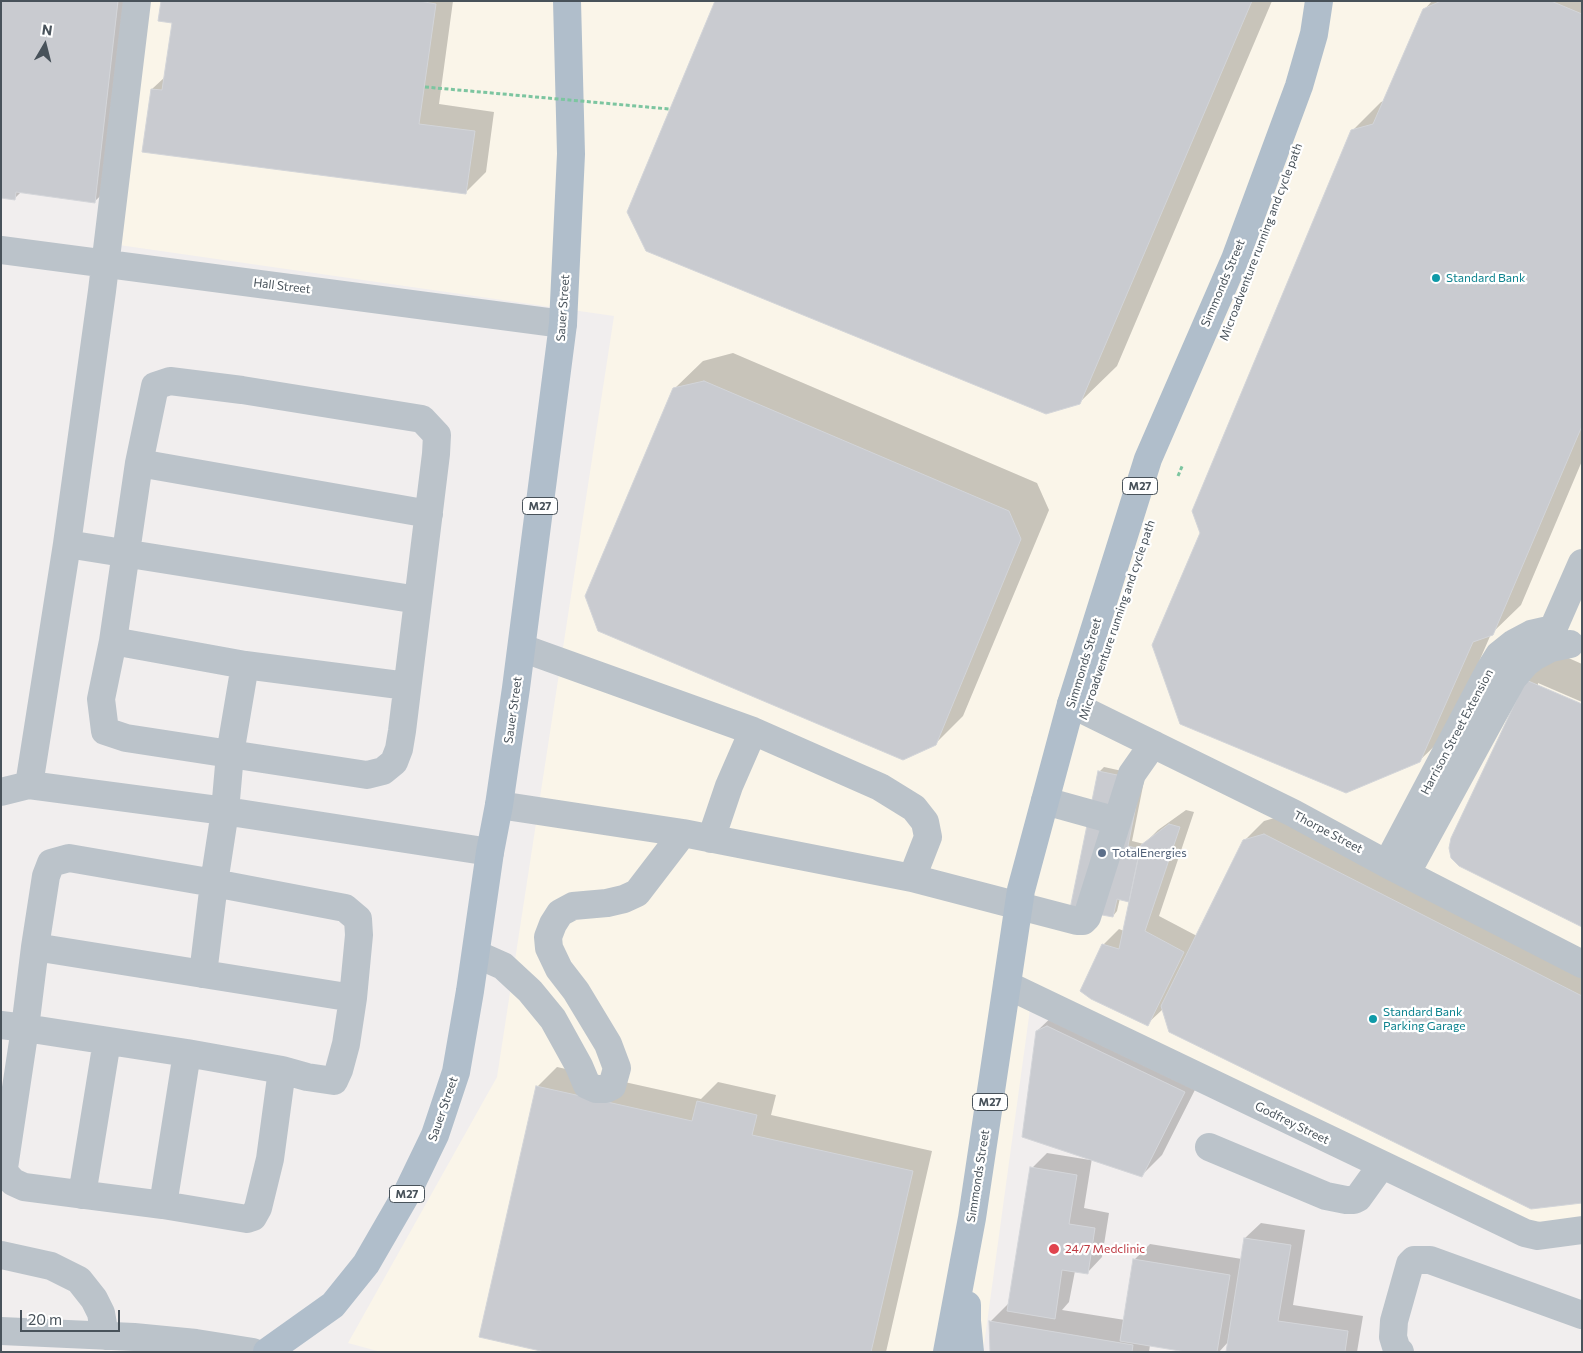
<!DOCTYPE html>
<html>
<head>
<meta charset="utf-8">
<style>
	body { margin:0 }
	#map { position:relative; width:1583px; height:1353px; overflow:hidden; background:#f1eeee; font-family:Commissioner,sans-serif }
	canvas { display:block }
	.frame { position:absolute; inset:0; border:2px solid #48525a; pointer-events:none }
	.north { position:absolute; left:20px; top:20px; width:50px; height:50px; -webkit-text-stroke:4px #fff; paint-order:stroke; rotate:8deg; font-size:14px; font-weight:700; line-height:20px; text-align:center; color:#48525a }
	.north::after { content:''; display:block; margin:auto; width:18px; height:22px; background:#48525a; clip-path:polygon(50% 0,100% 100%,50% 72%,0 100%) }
	.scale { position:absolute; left:20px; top:1310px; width:100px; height:22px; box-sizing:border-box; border:2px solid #48525a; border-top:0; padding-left:6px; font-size:15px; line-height:18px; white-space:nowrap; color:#48525a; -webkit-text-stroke:4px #fff; paint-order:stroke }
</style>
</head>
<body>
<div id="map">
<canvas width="1583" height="1353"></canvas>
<div class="frame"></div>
<div class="north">N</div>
<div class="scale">20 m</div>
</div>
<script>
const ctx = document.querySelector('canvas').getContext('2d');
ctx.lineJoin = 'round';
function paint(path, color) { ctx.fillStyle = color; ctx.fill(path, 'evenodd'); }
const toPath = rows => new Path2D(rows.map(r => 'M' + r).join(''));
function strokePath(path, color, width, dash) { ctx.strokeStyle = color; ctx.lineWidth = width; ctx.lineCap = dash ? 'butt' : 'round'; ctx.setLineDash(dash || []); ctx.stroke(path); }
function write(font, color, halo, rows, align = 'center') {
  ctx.font = font + ' Commissioner,sans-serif'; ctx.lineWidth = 4.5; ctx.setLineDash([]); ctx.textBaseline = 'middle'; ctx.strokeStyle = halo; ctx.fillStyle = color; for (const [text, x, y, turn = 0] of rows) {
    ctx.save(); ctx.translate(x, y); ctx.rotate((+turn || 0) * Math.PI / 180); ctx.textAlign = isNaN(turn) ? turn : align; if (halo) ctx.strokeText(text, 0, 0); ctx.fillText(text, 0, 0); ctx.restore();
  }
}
const commercial = toPath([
	[130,1,1582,1,1582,1242,1534,1246,1031,1002,983,1352,381,1352,348,1343,497,1077,614,316,105,243]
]);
const shadow = toPath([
	[1,1,135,1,115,182,94,202,21,192,14,199],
	[162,1,453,1,439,104,494,112,486,172,466,192,152,89,165,77,173,22],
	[717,1,1272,1,1117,366,1080,402],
	[1432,1,1582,1,1582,461,1521,605,1491,634,1448,733,1419,761,1202,533,1352,131,1381,102,1384,101,1424,10],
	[733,353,1037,483,1049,510,963,716,935,744,674,389,703,361],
	[1555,652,1582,664,1582,702,1538,683,1538,686,1452,838,1527,680],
	[1104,767,1145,776,1132,841,1144,844,1158,830,1186,810,1194,812,1159,916,1197,936,1244,841,1264,821,1285,815,1582,965,1582,1202,1163,1009,1147,1024,1103,945,1119,929,1124,931,1131,897,1120,898,1117,911,1113,916,1099,772],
	[1058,1011,1204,1072,1162,1155,1142,1175,1092,1158,1084,1208,1109,1213,1102,1257,1087,1273,1075,1271,1069,1302,1062,1310,1125,1320,1135,1259,1150,1244,1242,1259,1245,1238,1261,1223,1305,1230,1293,1305,1363,1316,1357,1352,1228,1352,1229,1341,1219,1352,1194,1352,1150,1345,1149,1352,991,1352,991,1321,1010,1302,1032,1168,1047,1153,1090,1160,1037,1031],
	[557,1067,701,1099,718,1082,776,1095,771,1115,932,1151,886,1352,551,1352,537,1087]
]);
const building = toPath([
	[1,1,118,1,95,203,16,192,15,200,1,198,1,1],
	[161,1,419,1,436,4,419,124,475,131,466,194,142,152,151,89,162,90,172,23,158,21,161,1],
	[715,1,1252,1,1080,404,1046,414,646,251,627,212,715,1],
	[1441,1,1551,1,1582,14,1582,426,1493,635,1473,642,1420,762,1346,793,1180,724,1152,645,1200,533,1192,511,1351,130,1373,124,1423,9,1441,1],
	[704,381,1009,511,1021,539,936,745,903,760,598,631,585,596,673,388,704,381],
	[1526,680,1582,704,1582,927,1459,866,1451,858,1449,848,1451,838,1526,680],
	[1098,771,1141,780,1128,846,1140,849,1129,902,1117,899,1113,917,1070,909,1098,771],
	[1169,824,1180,827,1145,931,1184,952,1148,1026,1091,999,1080,991,1102,944,1119,949,1141,845,1169,824],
	[1264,834,1582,996,1582,1203,1531,1209,1169,1032,1161,1006,1243,840,1264,834],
	[1047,1026,1185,1092,1142,1177,1022,1137,1036,1031,1047,1026],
	[536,1086,692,1121,697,1101,757,1115,752,1135,913,1171,871,1352,545,1352,479,1337,536,1086],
	[1030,1167,1077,1175,1069,1224,1095,1228,1088,1274,1062,1270,1055,1319,1007,1311,1030,1167],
	[1244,1238,1291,1245,1278,1321,1348,1331,1345,1352,1226,1352,1244,1238],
	[1133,1259,1230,1275,1217,1352,1186,1352,1120,1341,1133,1259],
	[989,1321,1133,1345,1132,1352,990,1352,989,1321]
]);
const path = toPath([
	[1178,476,1183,464]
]);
const minor = toPath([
	[1,250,563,324],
	[170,381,242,390,422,419,437,435,436,454,402,731,399,749,394,762,383,771,367,775,126,738,105,731,101,699,113,641,139,463,155,386,170,381],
	[139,463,429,514],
	[67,544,418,600],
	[113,641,245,665,407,686],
	[1551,646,1553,629,1582,563],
	[522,648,753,731,880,787,914,808,925,822,928,837,912,878],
	[1071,704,1293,813,1387,864,1582,964],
	[29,785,67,544,102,291,137,1],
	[1,792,29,785,225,811,490,852],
	[1045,801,1117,821],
	[499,805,683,833,912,878,1077,921,1083,921,1087,917,1132,774,1153,744],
	[711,839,729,786,753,731],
	[1387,864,1489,671,1499,655,1514,643,1531,634,1553,629],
	[1406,874,1513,678,1526,663,1534,657,1551,648,1570,644],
	[35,947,353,998],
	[476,954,503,966,530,991,553,1019,579,1066,587,1085,596,1089,606,1089,612,1086,617,1068,608,1044,576,991,559,969,549,948,548,937,553,924,560,913,573,906,607,903,624,899,637,893,683,833],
	[203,974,214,883,225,811,230,754,245,665],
	[1007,985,1525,1233,1538,1236,1582,1230],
	[1,1025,25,1028,187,1053,282,1070,307,1077,334,1081,339,1070,346,1044,353,998,359,935,358,919,345,908,214,883,69,858,51,863,46,876,35,947,25,1028,4,1168,5,1173,13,1182,24,1187,163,1205,247,1219,253,1217,258,1208,270,1159,282,1070],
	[1209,1147,1326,1196,1346,1200,1354,1200,1358,1198,1381,1166],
	[82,1195,107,1041],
	[163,1205,187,1053],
	[1,1255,51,1266,79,1280,94,1299,101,1313,105,1336],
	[1,1331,134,1337,196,1343,253,1352],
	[1400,1352,1397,1350,1393,1337,1394,1321,1410,1264,1414,1260,1430,1260,1582,1315]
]);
const major = toPath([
	[967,1305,967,1321,970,1352],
	[267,1352,333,1305,366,1264,407,1193,435,1135,456,1072,470,991,490,852,499,805,516,688,563,324,571,154,567,1],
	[947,1352,972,1218,1021,890,1071,704,1148,459,1235,259,1299,86,1314,34,1319,1]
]);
const pathBridge = toPath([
	[425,87,669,109]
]);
const markers = [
	[1436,278,5,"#0f9aa8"],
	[1102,853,5,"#5c6f8a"],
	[1373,1019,5,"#0f9aa8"],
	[1054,1249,6,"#e0444e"]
];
const shields = [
	[1140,486,35],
	[540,506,35],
	[990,1102,35],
	[407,1194,35]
];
const shieldNames = [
	["M27",1140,486],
	["M27",540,506],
	["M27",990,1102],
	["M27",407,1194]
];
const streetNames = [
	["Microadventure running and cycle path",1261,242,-69],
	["Simmonds Street",1223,283,-67],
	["Hall Street",282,286,7],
	["Sauer Street",563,308,-86],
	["Microadventure running and cycle path",1117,620,-71],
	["Simmonds Street",1084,663,-73],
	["Sauer Street",513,710,-82],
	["Harrison Street Extension",1457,732,-62],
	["Thorpe Street",1328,832,28],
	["Sauer Street",443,1109,-71],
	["Godfrey Street",1292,1123,26],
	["Simmonds Street",978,1176,-81]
];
const cultureNames = [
	["Standard Bank",1446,278],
	["Standard Bank",1383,1012],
	["Parking Garage",1383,1026]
];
const serviceNames = [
	["TotalEnergies",1112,853]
];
const healthNames = [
	["24/7 Medclinic",1065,1249]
];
paint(commercial, '#faf5e9');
paint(shadow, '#0003');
paint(building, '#c9cbd0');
strokePath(building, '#d3d5d9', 1);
strokePath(path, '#7cc5a0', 3, [4, 2.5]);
strokePath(minor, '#bbc3ca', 28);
strokePath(major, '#b0becb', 28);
strokePath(pathBridge, '#7cc5a0', 3, [4, 2.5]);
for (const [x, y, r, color] of markers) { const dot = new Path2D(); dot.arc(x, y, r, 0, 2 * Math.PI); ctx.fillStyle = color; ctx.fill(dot); strokePath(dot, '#fff', 2); }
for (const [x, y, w] of shields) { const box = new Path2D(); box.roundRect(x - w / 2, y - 8.5, w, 17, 4); ctx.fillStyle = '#fff'; ctx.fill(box); strokePath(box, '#48525a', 1); }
write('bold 11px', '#48525a', null, shieldNames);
write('12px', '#48525a', '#fff', streetNames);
write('12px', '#0d838f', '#fff', cultureNames, 'left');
write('12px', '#4e5e75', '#fff', serviceNames, 'left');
write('12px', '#be3a42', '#fff', healthNames, 'left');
</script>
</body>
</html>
